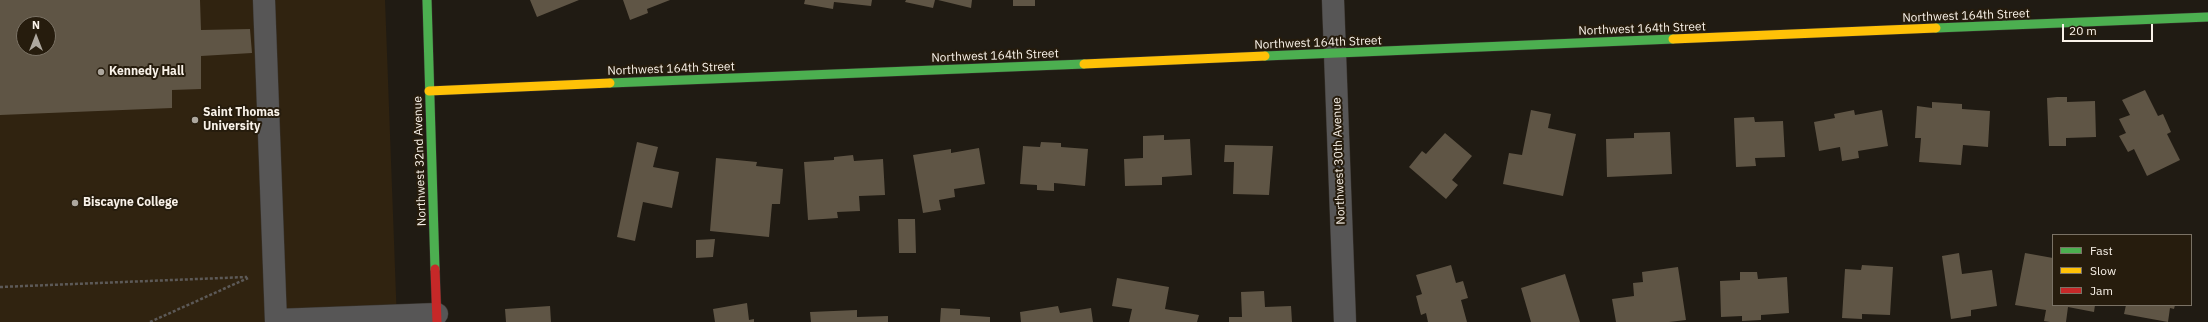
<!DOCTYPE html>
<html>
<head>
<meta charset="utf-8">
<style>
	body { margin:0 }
	#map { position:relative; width:2208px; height:322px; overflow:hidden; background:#201b13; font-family:"IBM Plex Sans",sans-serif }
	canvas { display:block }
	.legend { position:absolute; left:2052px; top:234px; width:140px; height:72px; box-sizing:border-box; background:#261c0d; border:1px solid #7a7265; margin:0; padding:5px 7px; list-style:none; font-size:12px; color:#f9f2e9 }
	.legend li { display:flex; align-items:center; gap:8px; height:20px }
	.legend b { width:20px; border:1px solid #7a7265 }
	.north { position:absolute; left:16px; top:16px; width:40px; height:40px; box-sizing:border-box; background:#261c0d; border:1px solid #7a7265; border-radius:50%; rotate:0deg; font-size:11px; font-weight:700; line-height:16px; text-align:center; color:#f9f2e9 }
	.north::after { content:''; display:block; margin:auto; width:14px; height:18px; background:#ada79e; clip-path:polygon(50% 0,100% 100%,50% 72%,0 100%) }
	.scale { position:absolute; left:2062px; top:24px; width:91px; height:18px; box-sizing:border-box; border:2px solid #f9f2e9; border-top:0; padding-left:5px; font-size:12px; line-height:14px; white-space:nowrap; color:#f9f2e9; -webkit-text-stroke:3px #261c0d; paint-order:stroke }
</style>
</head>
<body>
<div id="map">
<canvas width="2208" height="322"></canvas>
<ul class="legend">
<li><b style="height:5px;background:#4caf50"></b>Fast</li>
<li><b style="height:5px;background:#ffc107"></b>Slow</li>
<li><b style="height:5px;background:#c62828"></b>Jam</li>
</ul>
<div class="north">N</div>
<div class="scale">20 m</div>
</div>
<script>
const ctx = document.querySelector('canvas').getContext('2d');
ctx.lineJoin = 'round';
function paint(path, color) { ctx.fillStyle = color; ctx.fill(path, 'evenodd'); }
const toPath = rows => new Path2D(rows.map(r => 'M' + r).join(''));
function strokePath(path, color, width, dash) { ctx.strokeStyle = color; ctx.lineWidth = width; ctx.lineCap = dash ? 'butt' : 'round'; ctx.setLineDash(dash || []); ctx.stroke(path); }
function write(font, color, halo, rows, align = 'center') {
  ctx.font = font + ' "IBM Plex Sans",sans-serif'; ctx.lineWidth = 4; ctx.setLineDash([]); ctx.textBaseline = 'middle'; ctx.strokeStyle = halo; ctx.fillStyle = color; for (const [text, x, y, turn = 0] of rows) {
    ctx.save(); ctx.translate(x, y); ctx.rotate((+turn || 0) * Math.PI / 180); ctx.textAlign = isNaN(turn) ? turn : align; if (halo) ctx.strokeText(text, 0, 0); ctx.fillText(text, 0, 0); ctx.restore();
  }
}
const built = toPath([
	[0,0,385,0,397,322,0,322],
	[24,24,48,24,48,48,24,48]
]);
const building = toPath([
	[0,0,200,0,201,30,250,29,252,53,201,56,201,89,172,90,172,108,0,115],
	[24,24,48,24,48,48,24,48],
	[530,0,579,0,537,17],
	[623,0,670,0,647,9,648,13,630,20],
	[805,0,872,0,871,6,834,2,833,9,804,4],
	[906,0,935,0,933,8,905,2],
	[938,0,972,0,971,8],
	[1013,0,1035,0,1035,6,1013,6],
	[2145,90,2158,116,2163,114,2171,132,2167,134,2180,160,2147,176,2134,149,2128,152,2119,136,2126,133,2119,119,2130,115,2122,100],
	[2057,97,2067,97,2067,102,2095,101,2096,137,2066,138,2066,146,2049,146,2047,98],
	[1932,102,1962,104,1962,109,1990,111,1988,147,1963,145,1961,165,1919,162,1921,138,1915,138,1917,106,1932,108],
	[1531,110,1551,114,1548,128,1576,134,1563,196,1503,184,1509,153,1522,155],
	[1854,110,1855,115,1882,110,1888,146,1858,151,1859,158,1842,161,1840,147,1819,151,1814,122,1835,118,1834,114],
	[1754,117,1755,122,1783,121,1785,157,1755,158,1756,166,1736,167,1734,118],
	[1670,132,1672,174,1607,177,1606,139,1634,138,1634,133],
	[1445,133,1472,156,1452,180,1458,185,1446,199,1409,167,1422,151,1426,154],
	[1164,135,1164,140,1190,139,1192,175,1162,177,1162,185,1125,186,1124,159,1143,158,1143,136],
	[637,142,658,147,653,167,679,172,672,208,643,202,635,241,617,237],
	[1041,142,1061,143,1061,147,1088,149,1085,186,1054,183,1054,191,1037,190,1037,185,1020,184,1023,146,1040,147],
	[1225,145,1273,146,1269,195,1233,194,1234,162,1224,162],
	[979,148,985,184,954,189,955,197,939,200,941,210,923,213,913,155,951,149,951,153],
	[853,155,854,161,883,159,885,195,859,196,860,211,837,212,838,218,808,220,804,162,834,160,834,157],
	[716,158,757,162,756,166,783,169,780,204,772,204,769,237,710,231],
	[898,219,915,219,916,253,899,253],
	[715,239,713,257,696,258,696,240],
	[1959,253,1962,274,1992,270,1997,306,1971,310,1971,316,1951,319,1942,256],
	[2025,253,2053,258,2053,305,2095,305,2094,312,2068,307,2066,322,2050,322,2044,321,2046,310,2015,305],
	[1451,265,1456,283,1463,281,1468,298,1461,300,1467,322,1428,322,1426,313,1421,315,1416,296,1422,294,1416,275],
	[1862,265,1893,267,1890,315,1862,314,1862,319,1842,318,1845,269,1861,270],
	[1678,267,1686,320,1669,322,1616,322,1612,299,1634,296,1633,283,1643,282,1642,272],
	[1740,272,1757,272,1758,279,1787,277,1789,313,1761,315,1761,320,1742,321,1742,316,1721,317,1720,281,1740,280],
	[1565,274,1580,322,1531,322,1521,288],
	[1117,278,1169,287,1165,309,1199,315,1197,322,1129,322,1132,309,1112,306],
	[1264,291,1265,307,1291,306,1292,322,1229,322,1229,317,1242,317,1241,292],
	[747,303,749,320,754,319,754,322,715,322,713,309],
	[2126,305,2175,305,2174,309,2170,308,2168,322,2124,314],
	[550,306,551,322,506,322,505,309],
	[1058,306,1060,313,1091,308,1093,322,1021,322,1020,312],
	[941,308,960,309,960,315,990,317,990,322,940,322],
	[857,310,857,317,888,316,888,322,811,322,810,312]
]);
const path = toPath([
	[0,287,247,277],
	[150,322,248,278]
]);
const street = toPath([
	[264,0,276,322],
	[1333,0,1345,322],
	[276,320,437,314]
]);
const fast = toPath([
	[427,0,435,269],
	[1936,28,2208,17],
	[1265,56,1673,39],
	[610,83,1084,64]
]);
const slow = toPath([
	[1673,39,1936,28],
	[1084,64,1265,56],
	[429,91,610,83]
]);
const jam = toPath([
	[435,269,437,322]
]);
const markers = [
	[101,72,4,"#ada79e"],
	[195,120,4,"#ada79e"],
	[75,203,4,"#ada79e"]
];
const streetNames = [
	["Northwest 164th Street",1966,16,-2],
	["Northwest 164th Street",1642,29,-2],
	["Northwest 164th Street",1318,43,-2],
	["Northwest 164th Street",995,56,-2],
	["Northwest 164th Street",671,69,-2],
	["Northwest 32nd Avenue",420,161,-92],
	["Northwest 30th Avenue",1339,161,-92]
];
const poiNames = [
	["Kennedy Hall",109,72],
	["Saint Thomas",203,113],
	["University",203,127],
	["Biscayne College",83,203]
];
paint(built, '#302310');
paint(building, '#5f5545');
strokePath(street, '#39342e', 23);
strokePath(fast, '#39342e', 10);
strokePath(slow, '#39342e', 10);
strokePath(jam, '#39342e', 10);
strokePath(path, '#5c5957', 2.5, [3, 2]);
strokePath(street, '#575656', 22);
strokePath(fast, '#4caf50', 9);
strokePath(slow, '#ffc107', 9);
strokePath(jam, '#c62828', 9);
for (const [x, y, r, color] of markers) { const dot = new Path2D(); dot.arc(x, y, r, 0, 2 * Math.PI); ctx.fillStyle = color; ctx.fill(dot); strokePath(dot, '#261c0d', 1.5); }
write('12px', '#f9f2e9', '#261c0d', streetNames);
write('bold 12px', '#f9f2e9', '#261c0d', poiNames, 'left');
</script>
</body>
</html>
